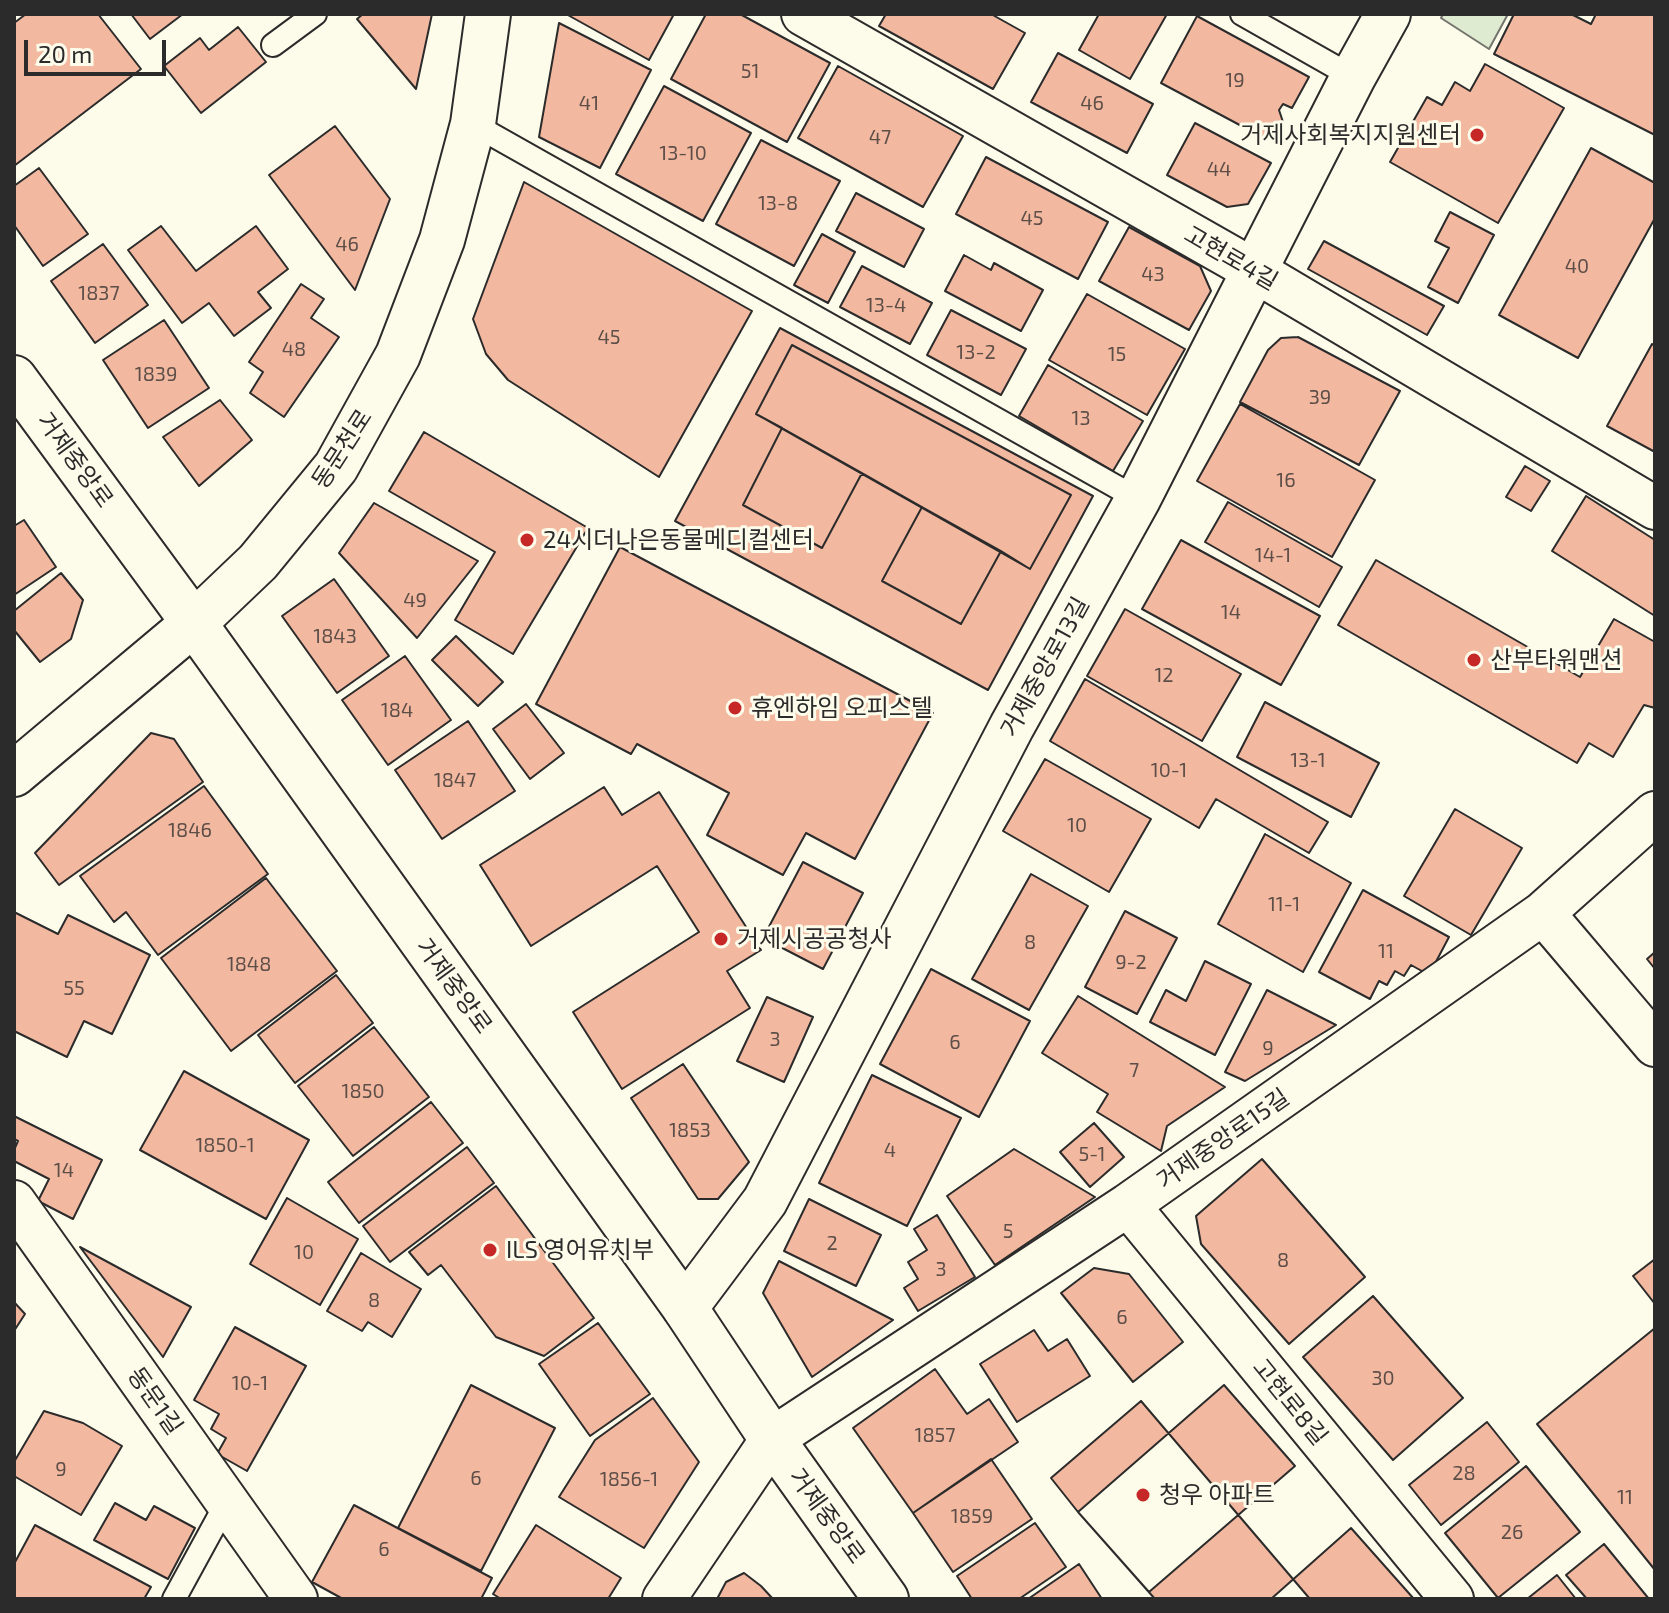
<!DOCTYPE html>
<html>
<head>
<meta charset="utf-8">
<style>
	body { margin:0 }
	#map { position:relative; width:1669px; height:1613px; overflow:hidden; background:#fdfbea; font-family:"Exo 2",sans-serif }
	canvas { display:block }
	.frame { position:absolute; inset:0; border:16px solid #2b2b2b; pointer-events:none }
	.scale { position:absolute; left:24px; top:40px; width:142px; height:36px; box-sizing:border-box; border:4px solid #2b2b2b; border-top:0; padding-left:10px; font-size:24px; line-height:28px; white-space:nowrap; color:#2b2b2b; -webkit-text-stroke:6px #fdfbea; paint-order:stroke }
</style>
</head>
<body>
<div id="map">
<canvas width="1669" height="1613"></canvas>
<div class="frame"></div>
<div class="scale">20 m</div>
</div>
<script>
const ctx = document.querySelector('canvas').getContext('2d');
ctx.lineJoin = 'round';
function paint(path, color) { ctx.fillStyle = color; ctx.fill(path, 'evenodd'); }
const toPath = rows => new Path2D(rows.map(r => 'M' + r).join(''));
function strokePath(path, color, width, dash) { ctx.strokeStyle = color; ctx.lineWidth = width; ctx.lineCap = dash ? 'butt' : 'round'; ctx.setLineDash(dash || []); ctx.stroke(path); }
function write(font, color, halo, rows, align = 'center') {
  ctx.font = font + ' "Exo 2","Noto Sans KR",sans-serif'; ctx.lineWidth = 6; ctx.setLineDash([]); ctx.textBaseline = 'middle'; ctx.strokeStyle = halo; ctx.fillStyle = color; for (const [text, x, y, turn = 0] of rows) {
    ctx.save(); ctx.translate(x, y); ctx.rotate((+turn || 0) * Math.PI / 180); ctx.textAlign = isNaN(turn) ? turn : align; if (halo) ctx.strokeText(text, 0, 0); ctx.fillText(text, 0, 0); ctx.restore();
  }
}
const green = toPath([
	[1443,14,1508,14,1489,49,1441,18,1443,14]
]);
const building = toPath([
	[26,14,98,14,141,69,14,166,14,23,26,14],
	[131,14,183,14,150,39,131,14],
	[363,14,432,14,416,89,357,19,363,14],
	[566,14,674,14,649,60,566,14],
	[706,14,740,14,830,63,787,142,671,79,706,14],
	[886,14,991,14,1025,33,993,89,879,26,886,14],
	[1099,14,1167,14,1130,79,1079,50,1099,14],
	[1514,14,1571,14,1591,24,1596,14,1655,14,1655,135,1494,54,1514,14],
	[1197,16,1309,77,1292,108,1283,104,1279,110,1284,125,1277,135,1264,138,1161,83,1197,16],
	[559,23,651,70,600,168,539,137,559,23],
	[238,27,266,62,201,113,164,66,200,38,209,50,238,27],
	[1058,53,1153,104,1127,153,1031,102,1058,53],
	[1485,64,1564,108,1498,223,1390,162,1427,97,1442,105,1455,82,1470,91,1485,64],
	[838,66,963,136,923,207,798,138,838,66],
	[664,86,751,133,703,221,616,174,664,86],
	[1195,123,1271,163,1248,204,1227,207,1167,175,1195,123],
	[335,126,390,199,355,290,269,175,335,126],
	[761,140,840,181,794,266,716,224,761,140],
	[1591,148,1655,183,1655,218,1578,358,1499,315,1591,148],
	[986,157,1108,222,1078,279,956,214,986,157],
	[39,168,88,234,43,266,14,225,14,186,39,168],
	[524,182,752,311,659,477,508,380,486,354,473,319,524,182],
	[856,193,924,229,904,267,836,231,856,193],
	[1450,212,1494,235,1458,303,1428,287,1449,248,1435,241,1450,212],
	[161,226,196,271,256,226,288,269,258,292,271,308,234,336,209,303,182,323,128,250,161,226],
	[1129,227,1200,266,1211,291,1189,330,1099,281,1129,227],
	[822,234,855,252,828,303,794,285,822,234],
	[1324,241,1444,306,1427,335,1308,269,1324,241],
	[103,244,148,305,95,343,51,281,103,244],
	[964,255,991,270,994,263,1043,290,1021,331,945,291,964,255],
	[862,266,932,303,910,344,840,307,862,266],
	[301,284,324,299,311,318,339,337,284,417,250,393,263,372,249,362,301,284],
	[1087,294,1185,349,1147,415,1049,360,1087,294],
	[951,310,1026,349,1001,395,927,355,951,310],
	[164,320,209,388,148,428,103,360,164,320],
	[780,328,1093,496,988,690,675,521,780,328],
	[792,345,1071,495,1030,569,1001,551,961,624,882,581,922,507,862,473,822,548,743,505,782,428,756,414,792,345],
	[1298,337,1400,391,1359,465,1240,402,1268,350,1281,338,1298,337],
	[1652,344,1655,346,1655,452,1607,426,1652,344],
	[792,345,1071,495,1030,569,756,414,792,345],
	[1048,365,1143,421,1113,471,1019,416,1048,365],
	[220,400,252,440,199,486,163,437,220,400],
	[1240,404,1375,480,1332,557,1197,481,1240,404],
	[782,428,862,473,822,548,743,505,782,428],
	[424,432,588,528,513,654,455,620,495,552,389,491,424,432],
	[1525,466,1550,481,1531,511,1506,497,1525,466],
	[1586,496,1655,540,1655,616,1552,551,1586,496],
	[1228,502,1342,567,1319,607,1205,542,1228,502],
	[374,503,478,561,417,638,339,553,374,503],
	[922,507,1001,551,961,624,882,581,922,507],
	[24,520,56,567,14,595,14,526,24,520],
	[1181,540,1320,616,1281,685,1142,609,1181,540],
	[620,547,933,713,855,859,806,833,783,875,707,835,729,793,637,744,631,754,536,704,620,547],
	[1376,560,1580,677,1614,619,1655,642,1655,708,1644,705,1613,757,1589,743,1577,763,1338,625,1376,560],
	[61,573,83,600,71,639,40,662,14,630,14,611,61,573],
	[334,579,389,656,337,693,282,616,334,579],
	[1125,609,1241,674,1202,741,1087,676,1125,609],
	[456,636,503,682,478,706,432,660,456,636],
	[405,656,451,720,388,765,342,700,405,656],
	[1085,679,1328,822,1309,853,1216,799,1199,828,1050,741,1085,679],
	[1265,702,1379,763,1351,817,1237,757,1265,702],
	[526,704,564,753,530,779,493,729,526,704],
	[468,721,515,791,442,839,395,770,468,721],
	[151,733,174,739,203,782,59,885,35,853,151,733],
	[1045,759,1151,819,1109,892,1003,831,1045,759],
	[204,786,268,874,158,955,126,912,114,922,80,876,204,786],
	[604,787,622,815,659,792,761,950,727,971,750,1008,622,1089,573,1012,699,932,657,866,531,946,480,865,604,787],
	[1455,809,1522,848,1471,935,1404,896,1455,809],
	[1265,834,1351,883,1303,972,1218,924,1265,834],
	[803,862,863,893,823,969,763,938,803,862],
	[1031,874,1088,906,1029,1010,972,979,1031,874],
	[266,878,337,971,231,1051,161,958,266,878],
	[1363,890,1449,937,1429,975,1411,965,1404,976,1395,971,1387,985,1379,981,1370,999,1319,972,1363,890],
	[1125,911,1177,938,1137,1014,1085,987,1125,911],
	[14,912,58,934,68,915,150,955,112,1034,84,1021,67,1057,14,1031,14,912],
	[1655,952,1655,969,1647,959,1655,952],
	[1205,961,1251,984,1215,1055,1150,1022,1166,990,1186,1001,1205,961],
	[931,969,1030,1021,979,1117,880,1064,931,969],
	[336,975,373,1023,295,1083,258,1035,336,975],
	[1267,990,1336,1025,1245,1081,1225,1072,1267,990],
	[1078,996,1225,1087,1167,1126,1161,1151,1097,1112,1108,1094,1042,1053,1078,996],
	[767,997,813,1017,784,1082,737,1061,767,997],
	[374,1027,429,1097,353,1156,298,1086,374,1027],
	[683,1064,749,1162,718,1199,698,1199,631,1098,683,1064],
	[184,1071,309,1140,266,1219,140,1150,184,1071],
	[872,1075,961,1118,907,1226,819,1183,872,1075],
	[431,1102,463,1143,359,1223,328,1182,431,1102],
	[14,1116,102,1160,73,1219,38,1201,49,1179,14,1161,14,1150,18,1141,14,1139,14,1116],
	[1094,1123,1124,1157,1090,1187,1060,1152,1094,1123],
	[467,1147,494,1183,390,1262,363,1226,467,1147],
	[1014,1149,1095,1197,995,1265,947,1196,1014,1149],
	[1262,1159,1365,1277,1289,1344,1201,1244,1196,1216,1262,1159],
	[496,1186,594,1318,544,1356,496,1337,441,1265,428,1275,409,1252,496,1186],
	[287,1198,358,1239,320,1305,250,1264,287,1198],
	[809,1199,881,1235,856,1286,784,1251,809,1199],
	[937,1215,975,1277,918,1311,904,1288,918,1279,908,1262,927,1250,914,1229,937,1215],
	[80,1247,191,1307,163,1357,80,1247],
	[361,1253,421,1289,392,1337,368,1322,362,1331,327,1311,361,1253],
	[1655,1259,1655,1304,1633,1276,1655,1259],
	[779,1261,893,1320,812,1377,763,1293,779,1261],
	[1094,1268,1129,1274,1183,1342,1133,1382,1061,1293,1094,1268],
	[1373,1296,1463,1398,1393,1460,1303,1357,1373,1296],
	[14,1302,25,1314,14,1331,14,1302],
	[598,1323,650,1394,590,1436,539,1364,598,1323],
	[235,1327,306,1366,247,1471,217,1454,226,1438,211,1429,219,1414,194,1400,235,1327],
	[1655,1328,1655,1570,1537,1424,1655,1328],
	[1034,1330,1048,1351,1067,1339,1090,1376,1017,1422,980,1364,1034,1330],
	[935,1369,967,1414,989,1399,1018,1442,913,1513,853,1428,935,1369],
	[471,1385,555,1428,481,1571,398,1528,471,1385],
	[1224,1385,1295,1466,1149,1592,1078,1512,1224,1385],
	[653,1398,699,1462,644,1548,559,1497,595,1440,653,1398],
	[1141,1401,1310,1599,1155,1599,1078,1512,1051,1478,1141,1401],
	[44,1411,83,1423,122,1446,81,1515,14,1476,14,1462,44,1411],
	[1487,1422,1519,1462,1441,1525,1409,1485,1487,1422],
	[991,1459,1032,1519,953,1572,913,1513,991,1459],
	[1526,1466,1580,1532,1498,1598,1445,1533,1526,1466],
	[115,1503,146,1520,154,1506,195,1528,168,1579,94,1540,115,1503],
	[354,1505,492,1578,481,1599,343,1599,312,1582,354,1505],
	[1035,1523,1066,1567,1019,1599,972,1599,957,1576,1035,1523],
	[35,1525,151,1587,144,1599,14,1599,14,1564,35,1525],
	[536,1525,621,1578,608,1599,501,1599,493,1594,536,1525],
	[1351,1528,1414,1599,1271,1599,1351,1528],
	[1604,1544,1649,1599,1587,1599,1566,1575,1604,1544],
	[1079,1564,1102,1599,1028,1599,1079,1564],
	[744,1573,761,1586,773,1599,717,1599,726,1582,744,1573],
	[1557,1575,1576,1599,1527,1599,1557,1575]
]);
const lane = toPath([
	[1242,14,1353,77],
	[273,45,315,14],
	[473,124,1138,499],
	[174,1599,227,1502]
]);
const street = toPath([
	[803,14,1255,271,1655,508],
	[1543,913,1655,1045],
	[14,1202,296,1599],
	[1128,1205,1452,1599],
	[664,1599,772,1439,1128,1205,1543,913,1655,813]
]);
const secondary = toPath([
	[14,774,194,623,258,562,336,467,398,355,442,240,473,124,488,14],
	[685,1308,765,1201,1012,726,1138,499,1353,77,1388,14]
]);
const primary = toPath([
	[14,378,194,623,685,1308,772,1439,886,1599]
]);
const markers = [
	[1477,135,8,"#c62828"],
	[527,540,8,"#c62828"],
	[1474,660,8,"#c62828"],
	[735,708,8,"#c62828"],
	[721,939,8,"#c62828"],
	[490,1250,8,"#c62828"],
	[1143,1495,8,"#c62828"]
];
const numberNames = [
	["51",750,71],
	["19",1235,80],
	["41",589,103],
	["46",1092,103],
	["47",880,137],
	["13-10",683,153],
	["44",1219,169],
	["13-8",778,203],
	["45",1032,218],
	["46",347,244],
	["40",1577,266],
	["43",1153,274],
	["1837",99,293],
	["13-4",886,305],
	["45",609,337],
	["48",294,349],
	["13-2",976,352],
	["15",1117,354],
	["1839",156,374],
	["39",1320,397],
	["13",1081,418],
	["16",1286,480],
	["14-1",1273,555],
	["49",415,600],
	["14",1231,612],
	["1843",335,636],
	["12",1164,675],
	["184",397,710],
	["13-1",1308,760],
	["10-1",1169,770],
	["1847",455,780],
	["10",1077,825],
	["1846",190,830],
	["11-1",1284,904],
	["8",1030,942],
	["11",1386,951],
	["9-2",1131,962],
	["1848",249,964],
	["55",74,988],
	["3",775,1039],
	["6",955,1042],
	["9",1268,1048],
	["7",1134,1070],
	["1850",363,1091],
	["1853",690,1130],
	["1850-1",225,1145],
	["4",890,1150],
	["5-1",1092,1154],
	["14",64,1170],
	["5",1008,1231],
	["2",832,1243],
	["10",304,1252],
	["8",1283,1260],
	["3",941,1269],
	["8",374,1300],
	["6",1122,1317],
	["30",1383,1378],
	["10-1",250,1383],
	["1857",935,1435],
	["9",61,1469],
	["28",1464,1473],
	["6",476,1478],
	["1856-1",629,1479],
	["11",1625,1497],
	["1859",972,1516],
	["26",1512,1532],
	["6",384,1549]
];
const poiNames = [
	["거제사회복지지원센터",1461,135,"right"],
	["24시더나은동물메디컬센터",543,540],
	["산부타워맨션",1490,660],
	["휴엔하임 오피스텔",751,708],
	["거제시공공청사",737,939],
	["ILS 영어유치부",506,1250],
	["청우 아파트",1159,1495]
];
const streetNames = [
	["고현로4길",1231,258,30],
	["동문천로",342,449,-57],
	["거제중앙로",75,460,54],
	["거제중앙로13길",1045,667,-61],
	["거제중앙로",454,986,54],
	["거제중앙로15길",1223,1139,-35],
	["동문1길",155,1401,55],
	["고현로8길",1290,1402,51],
	["거제중앙로",827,1516,54]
];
paint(green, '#deebd1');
strokePath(green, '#74746e', 2);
paint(building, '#f2b8a0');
strokePath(building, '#2b2b2b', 2);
strokePath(lane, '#2b2b2b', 26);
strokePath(street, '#2b2b2b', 46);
strokePath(secondary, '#2b2b2b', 48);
strokePath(primary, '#2b2b2b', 48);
strokePath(lane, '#fdfbea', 22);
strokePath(street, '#fdfbea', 42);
strokePath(secondary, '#fdfbea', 44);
strokePath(primary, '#fdfbea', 44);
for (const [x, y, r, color] of markers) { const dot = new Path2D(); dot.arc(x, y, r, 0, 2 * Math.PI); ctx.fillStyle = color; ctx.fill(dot); strokePath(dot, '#fdfbea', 3); }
write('20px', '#5d4e48', null, numberNames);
write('24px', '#2b2b2b', '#fdfbea', poiNames, 'left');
write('24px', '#2b2b2b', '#fdfbea', streetNames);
</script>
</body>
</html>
